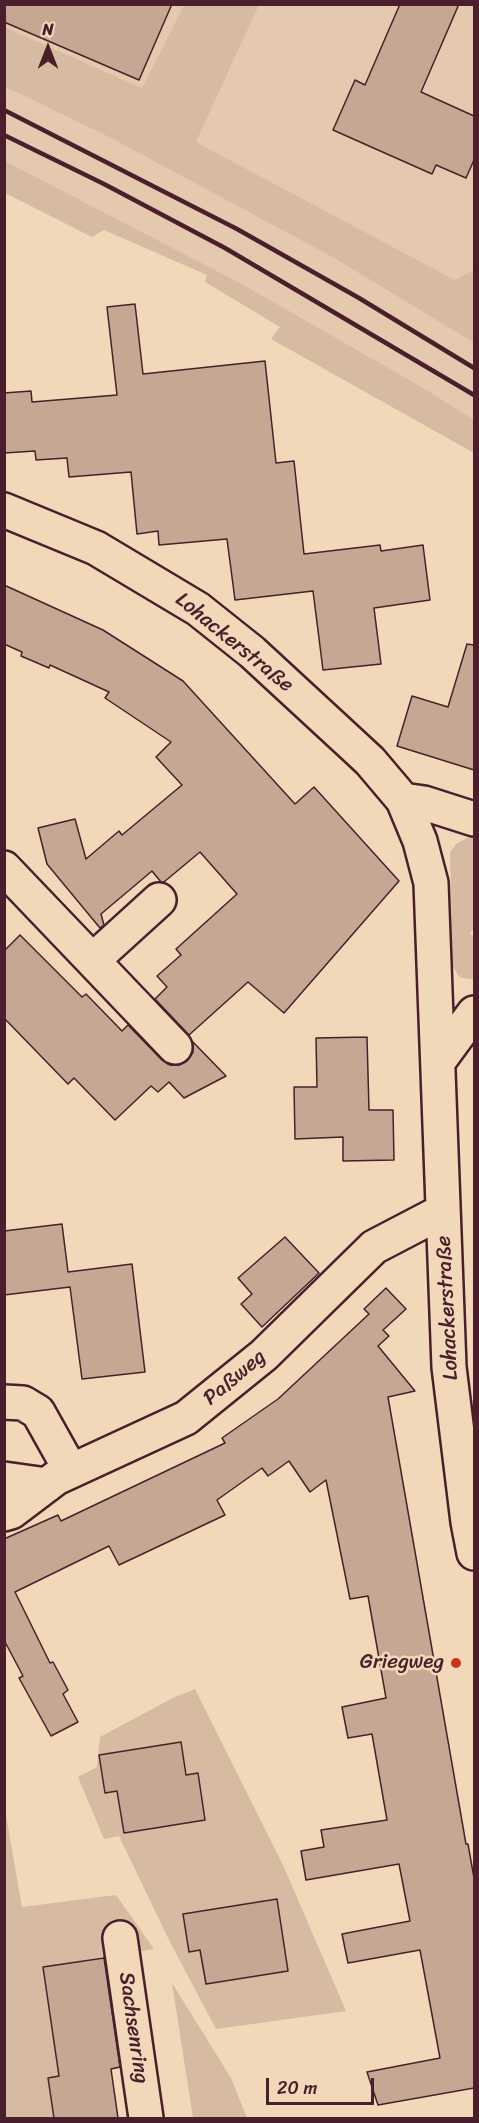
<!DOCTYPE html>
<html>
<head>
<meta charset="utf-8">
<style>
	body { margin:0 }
	#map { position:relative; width:479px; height:2123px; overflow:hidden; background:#f1d8b9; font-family:Sriracha,sans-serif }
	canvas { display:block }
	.frame { position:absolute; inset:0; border:6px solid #4a1f2b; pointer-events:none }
	.north { position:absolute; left:18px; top:18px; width:60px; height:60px; -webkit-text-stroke:4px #f1d8b9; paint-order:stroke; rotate:0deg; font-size:16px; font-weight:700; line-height:24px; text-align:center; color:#4a1f2b }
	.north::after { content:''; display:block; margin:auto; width:21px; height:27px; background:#4a1f2b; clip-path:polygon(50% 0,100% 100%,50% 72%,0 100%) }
	.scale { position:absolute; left:266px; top:2078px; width:108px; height:27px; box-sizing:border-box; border:3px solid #4a1f2b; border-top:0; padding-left:8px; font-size:18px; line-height:21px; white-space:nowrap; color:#4a1f2b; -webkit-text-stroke:4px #f1d8b9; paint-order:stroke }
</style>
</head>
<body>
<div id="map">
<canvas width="479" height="2123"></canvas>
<div class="frame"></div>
<div class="north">N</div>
<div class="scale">20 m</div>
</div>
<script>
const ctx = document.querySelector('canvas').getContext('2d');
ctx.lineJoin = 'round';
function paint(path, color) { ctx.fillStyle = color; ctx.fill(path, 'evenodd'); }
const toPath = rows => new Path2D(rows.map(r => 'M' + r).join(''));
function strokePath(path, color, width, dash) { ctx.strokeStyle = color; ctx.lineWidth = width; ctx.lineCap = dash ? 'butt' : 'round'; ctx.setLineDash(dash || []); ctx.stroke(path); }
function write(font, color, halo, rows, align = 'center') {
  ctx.font = font + ' Sriracha,sans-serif'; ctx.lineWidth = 5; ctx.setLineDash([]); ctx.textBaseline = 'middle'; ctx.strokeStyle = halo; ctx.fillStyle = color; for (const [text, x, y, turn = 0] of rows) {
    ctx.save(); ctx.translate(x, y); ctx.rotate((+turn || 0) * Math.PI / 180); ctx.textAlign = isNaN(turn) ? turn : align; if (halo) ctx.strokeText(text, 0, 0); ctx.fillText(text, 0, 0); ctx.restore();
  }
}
const built = toPath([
	[5,5,184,5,142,88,5,27],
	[259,5,474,5,474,270,455,280,196,142],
	[4,87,109,137,334,258,474,343,474,420,425,389,244,285,5,161]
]);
const green = toPath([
	[184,5,259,5,196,142,455,280,474,270,474,343,334,258,109,137,5,87,5,27,142,88],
	[5,161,244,285,425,389,474,420,474,453,271,339,280,327,205,282,207,275,104,230,92,237,5,193],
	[474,834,474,929,470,933,474,937,474,979,468,979,459,977,453,966,450,853,456,844],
	[195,1689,283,1865,346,2011,216,2029,169,1940,119,1836,104,1839,78,1777,97,1767,100,1737,173,1698],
	[4,1804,22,1907,116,1895,154,1949,43,1967,59,2076,48,2078,54,2118,5,2118],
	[172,1983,231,2078,247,2118,193,2118]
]);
const building = toPath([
	[4,4,172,4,139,80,4,22,4,4],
	[400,4,459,4,421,92,474,116,474,160,466,178,436,165,432,174,333,130,355,80,365,85,400,4],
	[135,304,143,374,265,361,276,463,294,461,304,554,380,545,381,551,423,545,430,600,374,608,381,664,323,670,313,591,235,600,227,539,159,545,158,531,137,534,131,472,69,477,67,458,36,460,35,451,4,453,4,393,31,391,32,402,117,395,107,307,135,304],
	[4,585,103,630,183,681,295,804,314,787,399,881,284,1013,248,982,189,1035,155,999,167,987,157,976,181,955,176,949,237,894,200,852,164,882,161,882,152,871,101,914,104,925,100,928,47,864,38,828,75,819,86,859,119,831,122,835,182,785,156,757,171,742,105,698,109,692,50,665,49,668,21,656,22,652,4,644,4,585],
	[467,644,474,645,474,770,397,746,412,696,448,707,467,644],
	[20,935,82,997,86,994,122,1031,128,1025,162,1060,170,1065,179,1065,187,1061,193,1052,193,1042,226,1076,184,1098,169,1082,158,1092,151,1086,115,1120,74,1078,68,1084,4,1018,4,951,20,935],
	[367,1037,369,1110,393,1110,394,1160,343,1161,343,1137,295,1139,294,1087,317,1087,316,1038,367,1037],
	[62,1224,68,1272,132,1264,145,1372,82,1379,70,1287,4,1295,4,1231,62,1224],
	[285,1237,319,1273,262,1327,241,1304,252,1294,238,1278,285,1237],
	[386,1288,406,1309,383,1330,389,1336,378,1346,415,1391,388,1397,466,1844,468,1844,474,1878,474,2088,378,2105,367,2072,440,2058,420,1950,348,1963,342,1934,410,1921,399,1864,306,1880,301,1851,324,1847,321,1830,387,1820,372,1734,348,1738,342,1707,386,1698,368,1596,350,1599,326,1480,310,1492,289,1461,268,1476,262,1468,217,1500,225,1515,119,1565,109,1546,15,1592,50,1663,53,1662,68,1690,63,1694,78,1722,51,1736,19,1678,23,1676,4,1640,4,1539,58,1515,61,1521,225,1443,222,1438,278,1399,369,1314,364,1309,386,1288],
	[181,1742,186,1775,198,1773,205,1820,124,1833,117,1791,105,1793,99,1755,181,1742],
	[277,1899,288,1971,206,1984,200,1950,189,1952,183,1914,277,1899],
	[104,1958,120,2067,111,2069,118,2118,54,2118,48,2078,59,2076,43,1967,104,1958]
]);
const minor = toPath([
	[4,510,96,548,198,609,252,652,356,748,370,761,403,800,420,841,431,883,449,1367,468,1522,474,1553],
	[403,800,424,803,474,819],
	[4,868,175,1047],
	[93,960,159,900],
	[438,1062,474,1013],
	[4,1402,23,1403,38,1412,71,1471],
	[4,1479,47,1485],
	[4,1514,11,1512,56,1478,186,1418,264,1355,374,1247,443,1211],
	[120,1938,146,2118]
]);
const rail = toPath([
	[4,110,237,229,359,298,474,368],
	[4,135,104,184,225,248,474,395]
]);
const markers = [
	[456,1663,6,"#c8321e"]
];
const streetNames = [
	["Lohackerstraße",234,643,39],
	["Lohackerstraße",448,1308,-93],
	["Paßweg",235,1378,-40],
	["Sachsenring",133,2028,82]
];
const poiNames = [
	["Griegweg",444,1663]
];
paint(built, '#e4c9ae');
paint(green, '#d6baa1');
paint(building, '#c5a794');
strokePath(building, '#4a1f2b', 1.5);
strokePath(minor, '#4a1f2b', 38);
strokePath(minor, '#f1d8b9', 33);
strokePath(rail, '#4a1f2b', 4.5);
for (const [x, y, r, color] of markers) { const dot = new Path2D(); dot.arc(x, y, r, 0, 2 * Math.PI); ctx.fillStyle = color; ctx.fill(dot); strokePath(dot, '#f1d8b9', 2); }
write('21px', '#4a1f2b', '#f1d8b9', streetNames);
write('21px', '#4a1f2b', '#f1d8b9', poiNames, 'right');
</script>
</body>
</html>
